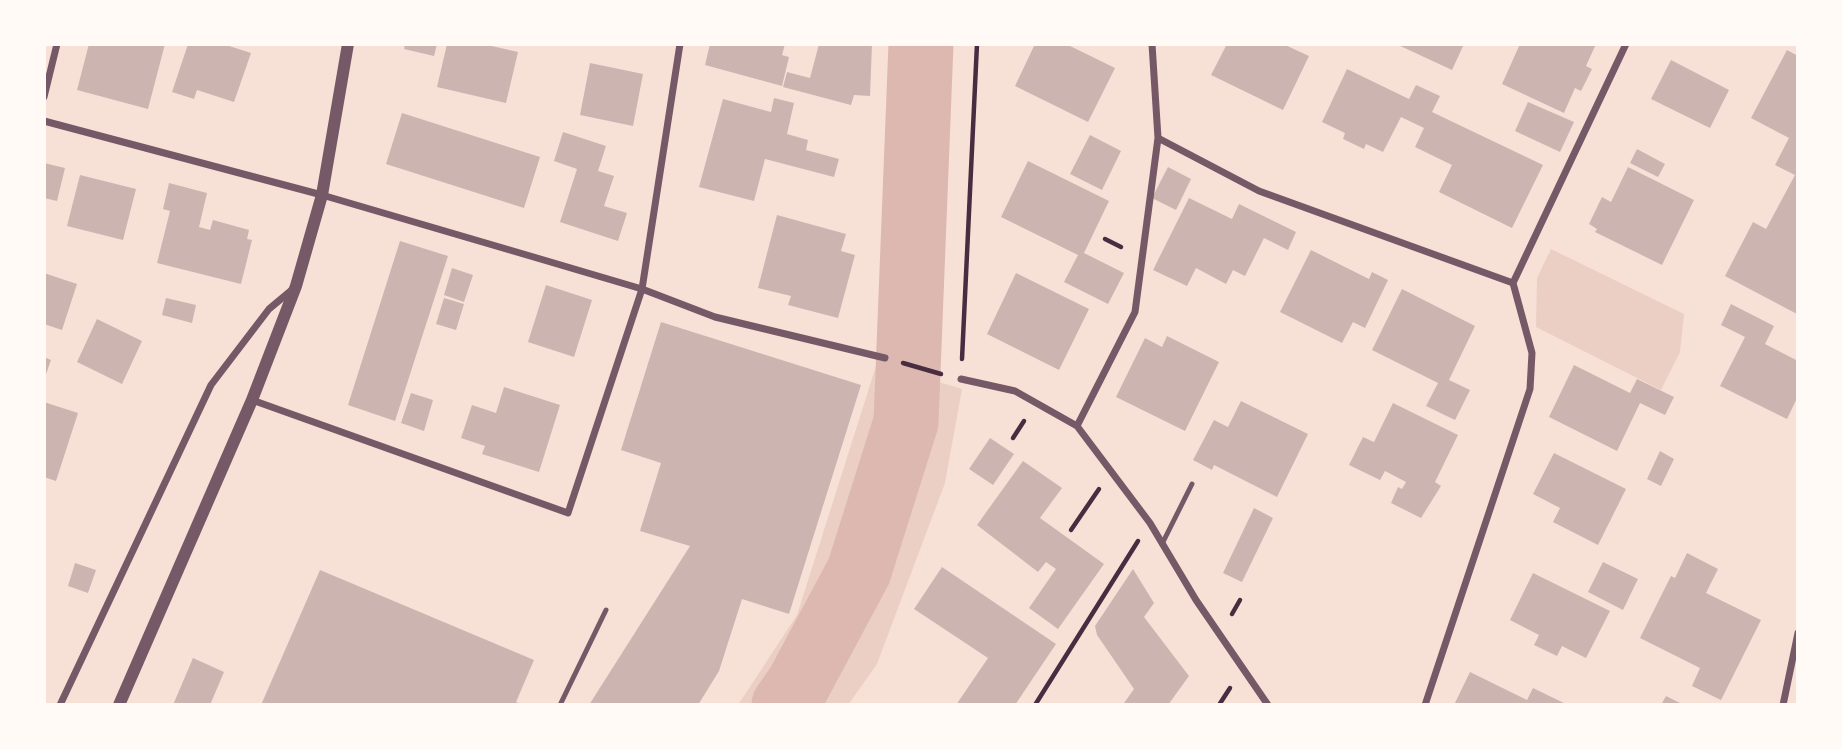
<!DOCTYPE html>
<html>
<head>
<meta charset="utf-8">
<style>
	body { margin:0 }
	#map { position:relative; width:1842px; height:749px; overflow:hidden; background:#f7e1d7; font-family:"IBM Plex Sans",sans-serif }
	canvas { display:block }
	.frame { position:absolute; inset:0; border:46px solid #fffaf5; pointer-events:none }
</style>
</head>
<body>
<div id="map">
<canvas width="1842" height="749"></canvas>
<div class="frame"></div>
</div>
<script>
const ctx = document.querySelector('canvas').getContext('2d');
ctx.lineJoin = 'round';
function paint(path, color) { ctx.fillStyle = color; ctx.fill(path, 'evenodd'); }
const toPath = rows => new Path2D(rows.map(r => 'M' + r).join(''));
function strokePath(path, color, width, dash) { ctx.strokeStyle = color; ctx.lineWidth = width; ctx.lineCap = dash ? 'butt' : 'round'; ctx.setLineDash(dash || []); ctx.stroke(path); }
const green = toPath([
	[1551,249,1684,314,1680,352,1661,390,1536,327,1537,278],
	[877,363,962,389,945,483,877,664,848,705,738,705,797,615]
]);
const river = toPath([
	[784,705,798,685,859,571,906,422,921,44]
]);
const building = toPath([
	[89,44,165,44,148,109,77,90],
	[188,44,223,44,251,53,234,102,197,90,194,99,172,92],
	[405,44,437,44,434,56,404,49],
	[447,44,483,44,518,52,506,103,437,87],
	[710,44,785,44,782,55,789,57,782,86,705,65],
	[819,44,872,44,870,96,854,95,851,105,783,87,787,72,810,78],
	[1035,44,1066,44,1115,68,1088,122,1015,86],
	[1227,44,1283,44,1309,56,1283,110,1211,75],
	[1396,44,1464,44,1452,70],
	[1520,44,1596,44,1586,66,1592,69,1581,91,1575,88,1564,113,1502,84],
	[1787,50,1798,56,1797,314,1725,276,1753,222,1766,229,1795,175,1775,165,1789,138,1751,118],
	[1671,60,1729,90,1710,128,1651,99],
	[590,63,643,74,633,126,580,115],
	[1347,69,1409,99,1416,85,1440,96,1432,112,1543,165,1512,228,1439,192,1452,165,1415,147,1424,128,1401,117,1383,152,1366,144,1364,149,1343,139,1345,133,1322,122],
	[774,98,794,103,787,134,808,140,806,150,839,159,834,177,765,159,754,201,699,187,723,99,771,112],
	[1528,102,1574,122,1560,152,1515,131],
	[402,113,540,157,524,208,386,164],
	[563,132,606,146,598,171,614,176,604,206,627,213,618,241,560,222,577,169,554,161],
	[1090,135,1121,151,1102,190,1070,174],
	[1637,149,1665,164,1658,177,1630,163],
	[1028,161,1109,201,1084,253,1124,273,1108,304,1064,282,1078,255,1001,217],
	[44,163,65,168,57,201,44,198],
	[1168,167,1191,179,1176,210,1152,198],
	[1628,167,1694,200,1662,265,1595,232,1597,229,1589,224,1602,197,1611,202],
	[80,175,136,189,123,240,67,226],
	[169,183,207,193,199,227,210,230,213,220,249,230,247,239,252,240,241,284,157,263,170,211,163,209],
	[1189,198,1232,219,1239,204,1296,232,1288,250,1264,238,1245,276,1233,270,1226,284,1196,268,1187,286,1153,270],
	[777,215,846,234,841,251,855,255,838,318,788,305,791,296,758,288],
	[400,241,448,256,395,421,348,405],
	[1311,250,1369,279,1372,272,1388,280,1365,328,1353,322,1342,343,1280,312],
	[452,268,473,275,464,302,444,295],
	[44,273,77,284,62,330,44,324],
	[1016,273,1089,309,1059,370,987,334],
	[546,285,592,300,574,357,528,342],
	[1402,289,1475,326,1449,380,1470,390,1455,420,1426,406,1438,383,1372,350],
	[166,298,196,305,192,323,162,315],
	[444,298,464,304,456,330,436,324],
	[1731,304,1774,326,1765,344,1798,361,1798,396,1787,419,1720,386,1745,337,1721,325],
	[97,319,142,341,122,384,77,362],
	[661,322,861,385,789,614,742,599,719,671,698,705,589,705,690,546,640,531,661,463,621,450],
	[1167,336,1219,362,1185,431,1116,397,1145,338,1162,347],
	[44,357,51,360,44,380],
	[1574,365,1630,393,1637,379,1674,397,1665,415,1640,403,1617,451,1549,417],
	[504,387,560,405,539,472,482,454,485,446,461,438,472,405,496,413],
	[411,393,433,400,424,431,401,423],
	[1241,401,1308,434,1277,497,1214,465,1212,470,1193,460,1214,420,1228,427],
	[44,402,78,413,56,481,44,477],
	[1393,403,1458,435,1435,482,1441,486,1421,518,1391,503,1398,487,1402,489,1406,482,1385,471,1380,480,1349,465,1363,437,1374,442],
	[990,438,1014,454,993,485,969,469],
	[1660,451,1674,459,1661,486,1647,479],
	[1554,453,1626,489,1598,545,1553,522,1560,508,1533,494],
	[1023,461,1062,488,1040,518,1104,564,1058,629,1029,608,1056,569,1046,562,1038,572,977,525],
	[1254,508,1273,518,1242,582,1223,573],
	[1687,553,1718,569,1706,593,1761,620,1721,700,1692,686,1700,668,1640,638,1671,576,1675,578],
	[1603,562,1638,579,1623,610,1588,592],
	[75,563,96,570,88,593,68,586],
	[942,567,1056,644,1015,705,956,705,988,658,914,609],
	[1133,569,1154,603,1144,617,1189,676,1168,705,1118,705,1124,703,1134,689,1097,635,1095,626],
	[320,570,534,660,516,702,524,705,261,705],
	[1533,573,1610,611,1586,658,1562,646,1557,656,1534,645,1539,635,1510,620],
	[193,658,224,672,210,705,173,705],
	[1470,672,1527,700,1533,688,1568,705,1454,705],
	[1666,696,1684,705,1661,705]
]);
const path = toPath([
	[1105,239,1121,247],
	[962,359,977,44],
	[903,363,941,374],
	[1013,438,1024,421],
	[1071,530,1099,489],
	[1232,614,1240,600],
	[1035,705,1138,541],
	[1219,705,1230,688]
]);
const service = toPath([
	[1162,544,1192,484],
	[560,705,606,610]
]);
const minor = toPath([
	[1152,44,1158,138,1259,191,1513,283,1532,353,1530,389,1425,705],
	[44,97,57,44],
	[44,121,322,195,537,258,642,289,715,317,885,358],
	[1513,283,1626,44],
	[961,379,1015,391,1077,426,1150,523,1196,600,1268,705],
	[252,400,568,513,642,289,680,44],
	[1077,426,1135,312,1158,138],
	[60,705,211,385,269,309,293,289],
	[1783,705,1798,633]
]);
const tertiary = toPath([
	[119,705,252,400,296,286,322,195,348,44]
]);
paint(green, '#ebcfc5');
strokePath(river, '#dcb8b0', 65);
paint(building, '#ccb4b1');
strokePath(path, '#4a2c40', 4.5);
strokePath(service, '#755966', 5);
strokePath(minor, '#755966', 7);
strokePath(tertiary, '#755966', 12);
</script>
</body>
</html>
